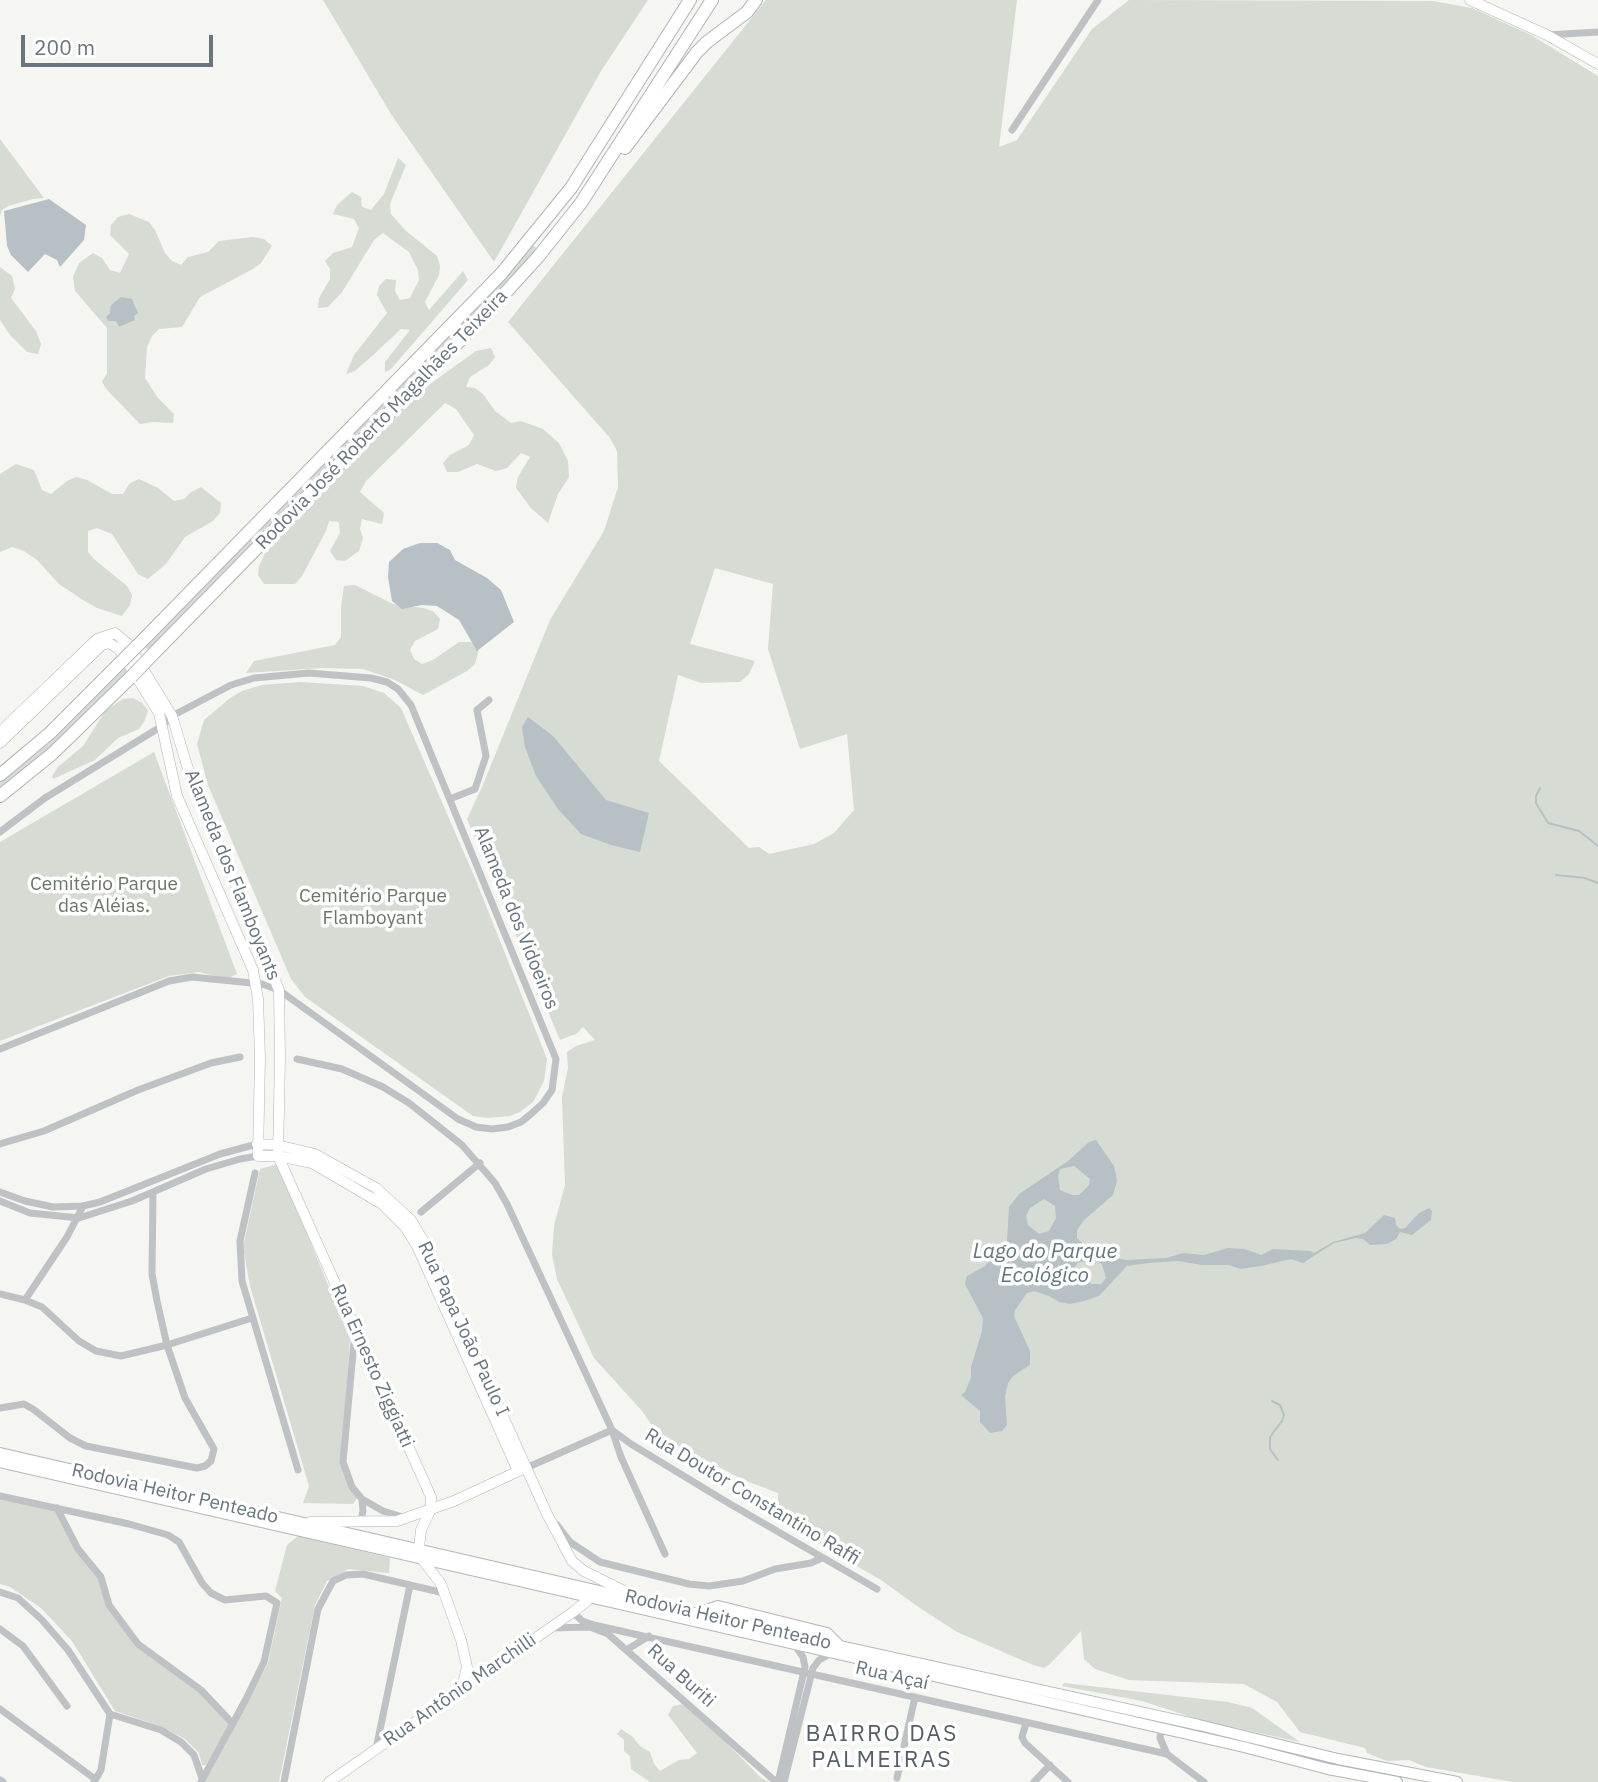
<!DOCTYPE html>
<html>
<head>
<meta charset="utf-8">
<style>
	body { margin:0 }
	#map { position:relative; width:1598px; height:1782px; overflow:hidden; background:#f5f5f1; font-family:"IBM Plex Sans",sans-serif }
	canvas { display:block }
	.scale { position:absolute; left:21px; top:35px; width:192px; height:32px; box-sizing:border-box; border:4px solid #67757f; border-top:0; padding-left:9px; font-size:21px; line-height:24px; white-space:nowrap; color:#67757f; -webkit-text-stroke:5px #fff; paint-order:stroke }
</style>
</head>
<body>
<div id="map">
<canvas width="1598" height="1782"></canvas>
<div class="scale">200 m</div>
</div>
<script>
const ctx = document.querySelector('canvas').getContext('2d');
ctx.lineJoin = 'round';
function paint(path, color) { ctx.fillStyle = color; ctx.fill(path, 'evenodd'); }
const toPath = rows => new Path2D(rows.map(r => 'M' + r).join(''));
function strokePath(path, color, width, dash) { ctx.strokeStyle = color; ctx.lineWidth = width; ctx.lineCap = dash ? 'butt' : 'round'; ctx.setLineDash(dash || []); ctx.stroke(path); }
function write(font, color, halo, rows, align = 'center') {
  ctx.font = font + ' "IBM Plex Sans",sans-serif'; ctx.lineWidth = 7; ctx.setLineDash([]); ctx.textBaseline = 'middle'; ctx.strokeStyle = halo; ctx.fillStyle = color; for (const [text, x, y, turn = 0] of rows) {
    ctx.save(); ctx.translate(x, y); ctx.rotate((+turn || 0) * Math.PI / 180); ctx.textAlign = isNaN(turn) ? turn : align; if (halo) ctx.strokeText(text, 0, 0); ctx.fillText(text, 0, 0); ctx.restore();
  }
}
const green = toPath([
	[323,0,648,0,601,71,494,262,391,114],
	[766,0,1017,0,999,147,1017,140,1092,29,1129,0,1433,1,1472,8,1531,35,1598,76,1598,1782,1513,1782,1426,1767,1409,1760,1387,1761,1367,1753,1365,1748,1300,1732,1277,1702,1244,1684,1129,1680,1095,1669,1084,1659,1081,1631,1050,1664,1044,1668,1033,1665,957,1632,917,1606,881,1580,777,1520,778,1493,744,1480,672,1443,655,1430,642,1411,594,1358,557,1279,552,1254,554,1226,565,1185,562,1097,568,1068,567,1052,576,1046,595,1040,583,1027,576,1034,560,1040,467,819,482,787,550,620,604,531,618,487,617,451,610,438,508,322],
	[715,568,773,584,768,649,800,749,847,734,854,810,834,833,814,844,769,854,759,847,749,848,659,761,678,675,701,683,740,682,749,674,755,661,690,644],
	[0,139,44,198,33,199,8,206,2,210,0,216],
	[398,158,406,165,390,204,391,214,405,230,437,256,440,266,439,275,425,302,429,310,463,271,468,280,391,369,385,372,385,362,410,330,401,329,372,356,355,371,346,374,354,355,387,313,377,295,379,286,386,279,396,280,395,291,400,300,410,298,419,280,418,270,409,252,383,233,374,240,342,292,328,307,318,308,319,298,330,279,330,269,325,261,333,253,352,247,359,228,354,219,333,214,337,205,352,192,361,197,362,207,371,210,384,194],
	[129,214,149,222,155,230,165,253,172,261,181,265,188,257,208,252,219,241,253,237,264,239,272,246,261,263,253,269,200,297,182,327,159,329,152,336,147,347,145,378,158,398,174,414,173,423,153,422,140,424,108,391,102,382,107,373,107,328,75,291,73,277,79,263,93,253,102,258,110,270,120,273,129,254,110,235,111,225,118,217],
	[533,245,539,251,511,282,149,652,144,645,490,291],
	[0,267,12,276,15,289,11,298,36,331,41,344,38,354,27,352,10,335,0,320],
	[491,348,495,357,489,365,470,377,466,387,475,388,483,394,495,411,511,423,521,421,543,429,559,443,568,461,569,477,558,494,548,523,531,508,516,488,518,477,530,457,521,453,507,468,496,471,477,464,458,472,447,472,443,463,450,455,469,445,474,435,456,409,445,403,366,481,360,492,384,513,382,524,362,519,360,529,363,538,359,551,345,561,336,560,330,551,340,533,339,522,329,521,326,531,302,576,295,584,264,584,258,575,259,566,268,547,337,473,430,384,476,351],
	[16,464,34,470,42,490,51,494,67,481,76,477,87,480,112,494,123,494,130,483,139,479,158,488,174,501,184,499,191,492,201,487,221,503,220,513,213,521,185,537,166,564,148,579,138,574,112,534,97,528,88,531,88,552,94,559,127,586,132,595,130,605,122,616,97,608,83,600,59,584,37,560,24,551,12,547,0,552,0,474],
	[355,585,393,604,423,608,433,611,440,619,438,629,415,641,410,650,414,659,422,664,433,660,459,642,470,642,480,645,475,664,467,671,423,695,395,680,363,669,323,668,246,673,254,661,335,645,341,637,341,606,344,586],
	[125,666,130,672,76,727,0,792,0,781],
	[300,682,363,686,384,693,401,708,475,878,547,1059,544,1081,533,1102,520,1112,510,1116,488,1118,473,1116,305,997,291,979,208,785,197,744,204,720,230,698,242,691,262,685],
	[133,698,142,703,148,710,145,720,139,729,118,738,95,760,53,779,52,776,58,767,83,746,106,710,123,699],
	[154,752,237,974,226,979,199,972,169,976,0,1041,0,842],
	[278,1164,350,1338,342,1461,357,1498,353,1504,303,1503,309,1486,250,1286,243,1247,260,1169],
	[0,1499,56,1511,100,1578,107,1605,136,1644,203,1694,229,1725,206,1765,202,1765,199,1753,185,1739,160,1726,115,1711,72,1641,41,1608,10,1587,0,1584],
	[298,1536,390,1558,389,1573,348,1569,327,1581,315,1605,279,1782,205,1782,268,1663,282,1598,275,1591,287,1545],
	[1064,1683,1228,1702,1252,1708,1300,1742,1200,1720,1142,1701,1062,1686],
	[685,1704,715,1731,761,1778,769,1782,650,1782,631,1769,630,1756,624,1751,624,1740,617,1734,621,1729,633,1737,640,1746,650,1752,654,1764,660,1771,679,1760,689,1759,697,1753,668,1715,673,1706]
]);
const water = toPath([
	[49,199,86,225,84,240,60,267,57,260,45,254,28,272,11,255,7,246,4,211],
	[121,297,132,299,138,313,134,316,135,320,119,327,116,321,108,321,106,317,110,313,111,305],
	[420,543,437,543,450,550,455,560,487,578,501,590,514,622,477,651,459,620,437,606,422,605,402,609,392,601,388,577,389,562,403,549],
	[528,717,553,736,606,800,649,813,640,852,611,845,581,834,558,809,536,776,525,747,522,727],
	[1096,1140,1114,1166,1117,1181,1113,1195,1083,1221,1077,1230,1077,1238,1092,1253,1126,1260,1166,1258,1183,1253,1204,1255,1228,1248,1245,1249,1261,1255,1273,1249,1310,1251,1314,1253,1333,1242,1365,1233,1384,1215,1395,1218,1396,1225,1400,1229,1405,1228,1419,1213,1429,1208,1432,1211,1431,1220,1412,1235,1400,1232,1396,1239,1387,1244,1370,1245,1363,1239,1356,1238,1334,1243,1303,1263,1291,1259,1261,1266,1240,1269,1229,1265,1202,1265,1178,1261,1149,1263,1127,1266,1099,1296,1084,1301,1070,1304,1059,1302,1049,1296,1034,1291,1027,1293,1015,1310,1014,1316,1030,1351,1030,1365,1013,1376,1008,1383,1005,1396,1007,1425,1002,1431,990,1433,980,1422,980,1411,961,1395,965,1392,971,1377,971,1367,982,1331,983,1318,965,1284,967,1276,985,1266,1007,1241,1009,1207,1019,1194,1068,1161,1089,1142],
	[1074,1166,1090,1179,1089,1185,1079,1195,1072,1195,1060,1190,1058,1176,1060,1169],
	[1044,1199,1055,1206,1056,1218,1049,1231,1039,1234,1028,1225,1026,1216,1030,1208],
	[1092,1260,1102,1264,1106,1278,1101,1284,1092,1284,1076,1276,1075,1268,1077,1263]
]);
const stream = toPath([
	[1540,788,1536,796,1536,803,1548,823,1579,831,1598,846],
	[1556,875,1585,878,1598,883],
	[1272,1401,1280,1405,1284,1415,1282,1421,1270,1437,1270,1449,1278,1460]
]);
const street = toPath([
	[1547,35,1598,32],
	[1012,130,1098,0],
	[450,799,475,789,486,756,477,710,489,700],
	[0,832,45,798,162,726,172,716,231,685,254,678,309,673,371,678,387,682,398,689,411,705,556,1059,552,1090,543,1103,531,1114,521,1122,508,1127,492,1129,476,1127,458,1119,279,990,262,984,192,977,169,981,0,1049],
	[297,1059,342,1069,383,1087,409,1103,462,1145,495,1183,507,1204,612,1430,621,1457,665,1554],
	[0,1144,44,1131,138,1090,211,1063,240,1057],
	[255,1173,240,1241,242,1281,298,1470],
	[0,1192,25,1201,53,1207,83,1206,100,1202,220,1154,257,1144],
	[0,1201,30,1213,79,1218,132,1201,206,1169,240,1159,258,1156],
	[421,1212,480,1163],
	[0,1294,25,1300,42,1307,79,1341,96,1351,121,1356,167,1345,252,1318],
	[25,1300,67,1237,83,1206],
	[355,1331,343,1462,352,1487,362,1499,383,1511,406,1518],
	[0,1408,24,1404,33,1409,70,1438,86,1446,197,1468,205,1466,211,1461,214,1449,185,1398,167,1345,157,1301,152,1274,153,1192],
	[526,1468,612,1430,631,1444,725,1501,877,1589],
	[0,1496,129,1524,168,1535,179,1542,202,1583,211,1593,225,1600,266,1596,277,1603,264,1662,245,1701,201,1782],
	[57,1508,78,1549,101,1577,109,1605,138,1644,201,1690,233,1724],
	[360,1523,363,1511,362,1499],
	[557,1525,570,1542,600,1562,689,1584,709,1586,743,1581,775,1569,811,1563,822,1558],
	[0,1592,18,1598,42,1620,68,1650,110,1714,101,1770,94,1782],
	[573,1612,582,1621,594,1625,1167,1754,1204,1782],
	[550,1628,590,1627,608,1634,776,1782],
	[0,1629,23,1646,67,1706],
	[628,1649,649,1636],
	[0,1709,95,1779],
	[110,1714,161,1730,181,1742,194,1755,202,1778],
	[1026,1723,1022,1737,1025,1743,1068,1782],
	[1161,1729,1160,1738,1167,1754],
	[376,1749,410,1585],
	[897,1778,915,1697],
	[0,1780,3,1782],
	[284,1782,318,1609,333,1581,346,1575,363,1574,444,1593],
	[778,1782,805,1667,803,1657,794,1644],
	[784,1782,813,1668,819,1660,832,1653],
	[1034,1782,1050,1765]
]);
const secondary = toPath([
	[1470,0,1547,35,1598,64],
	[0,732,97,639,115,633,128,644,172,716,189,772,279,990,280,1058,278,1156,431,1497,431,1509,421,1530,419,1548,422,1559,441,1584,461,1640,467,1667,462,1688],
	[0,743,102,645,109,643,119,649,159,713,177,796,253,970,258,999,260,1058,258,1156,278,1156,312,1163,382,1204,405,1227,417,1246,518,1471],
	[257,1144,277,1145,315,1154,376,1188,411,1220,427,1247,547,1514,572,1561,584,1571,634,1596],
	[310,1522,397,1521,454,1501,523,1469],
	[329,1782,573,1612,587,1601,591,1592]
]);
const primary = toPath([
	[1477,0,1480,4],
	[0,1453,795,1636,1199,1725,1338,1759,1457,1782],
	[0,1462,1244,1747,1328,1769,1397,1782],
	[699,1613,718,1606,827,1633,840,1646]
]);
const highway = toPath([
	[625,148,697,52,707,42,747,12,756,0],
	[146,637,501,274,571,188,690,0],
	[155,652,487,313,538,257,581,203,712,0],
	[0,775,50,733,119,664],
	[0,796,52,754,131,677]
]);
const highwayBridge = toPath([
	[119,664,146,637],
	[131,677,155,652]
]);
const streetNames = [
	["Rodovia José Roberto Magalhães Teixeira",382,420,-46],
	["Alameda dos Flamboyants",232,875,68],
	["Alameda dos Vidoeiros",516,918,68],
	["Rua Papa João Paulo I",463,1329,65],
	["Rua Ernesto Ziggiatti",372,1366,66],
	["Rodovia Heitor Penteado",175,1494,13],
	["Rua Doutor Constantino Raffi",752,1497,31],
	["Rodovia Heitor Penteado",728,1620,13],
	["Rua Buriti",681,1676,42],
	["Rua Açaí",892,1676,13],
	["Rua Antônio Marchilli",460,1690,-35]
];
const parkNames = [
	["Cemitério Parque",104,885],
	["das Aléias.",104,907],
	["Cemitério Parque",373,897],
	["Flamboyant",373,919]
];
const waterNames = [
	["Lago do Parque",1045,1252],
	["Ecológico",1045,1276]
];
const quarterNames = [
	["BAIRRO DAS",882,1734],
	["PALMEIRAS",882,1760]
];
paint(green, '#d6dbd3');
paint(water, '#b7c1c5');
strokePath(stream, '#b7c1c5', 2);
strokePath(secondary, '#b1b6b9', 11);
strokePath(primary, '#b2b6b9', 12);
strokePath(highway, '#b1b5b7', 14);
strokePath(street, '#bec2c5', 7);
strokePath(secondary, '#fff', 10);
strokePath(primary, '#fff', 10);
strokePath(highway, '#fff', 12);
strokePath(highwayBridge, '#b1b5b7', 14, []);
strokePath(highwayBridge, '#fff', 12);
write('19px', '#67757f', '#fff', streetNames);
write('19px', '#697765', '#fff', parkNames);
write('italic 21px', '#63767c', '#fff', waterNames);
ctx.letterSpacing = '2px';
write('23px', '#545e65', '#fff', quarterNames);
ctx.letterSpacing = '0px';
</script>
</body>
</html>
